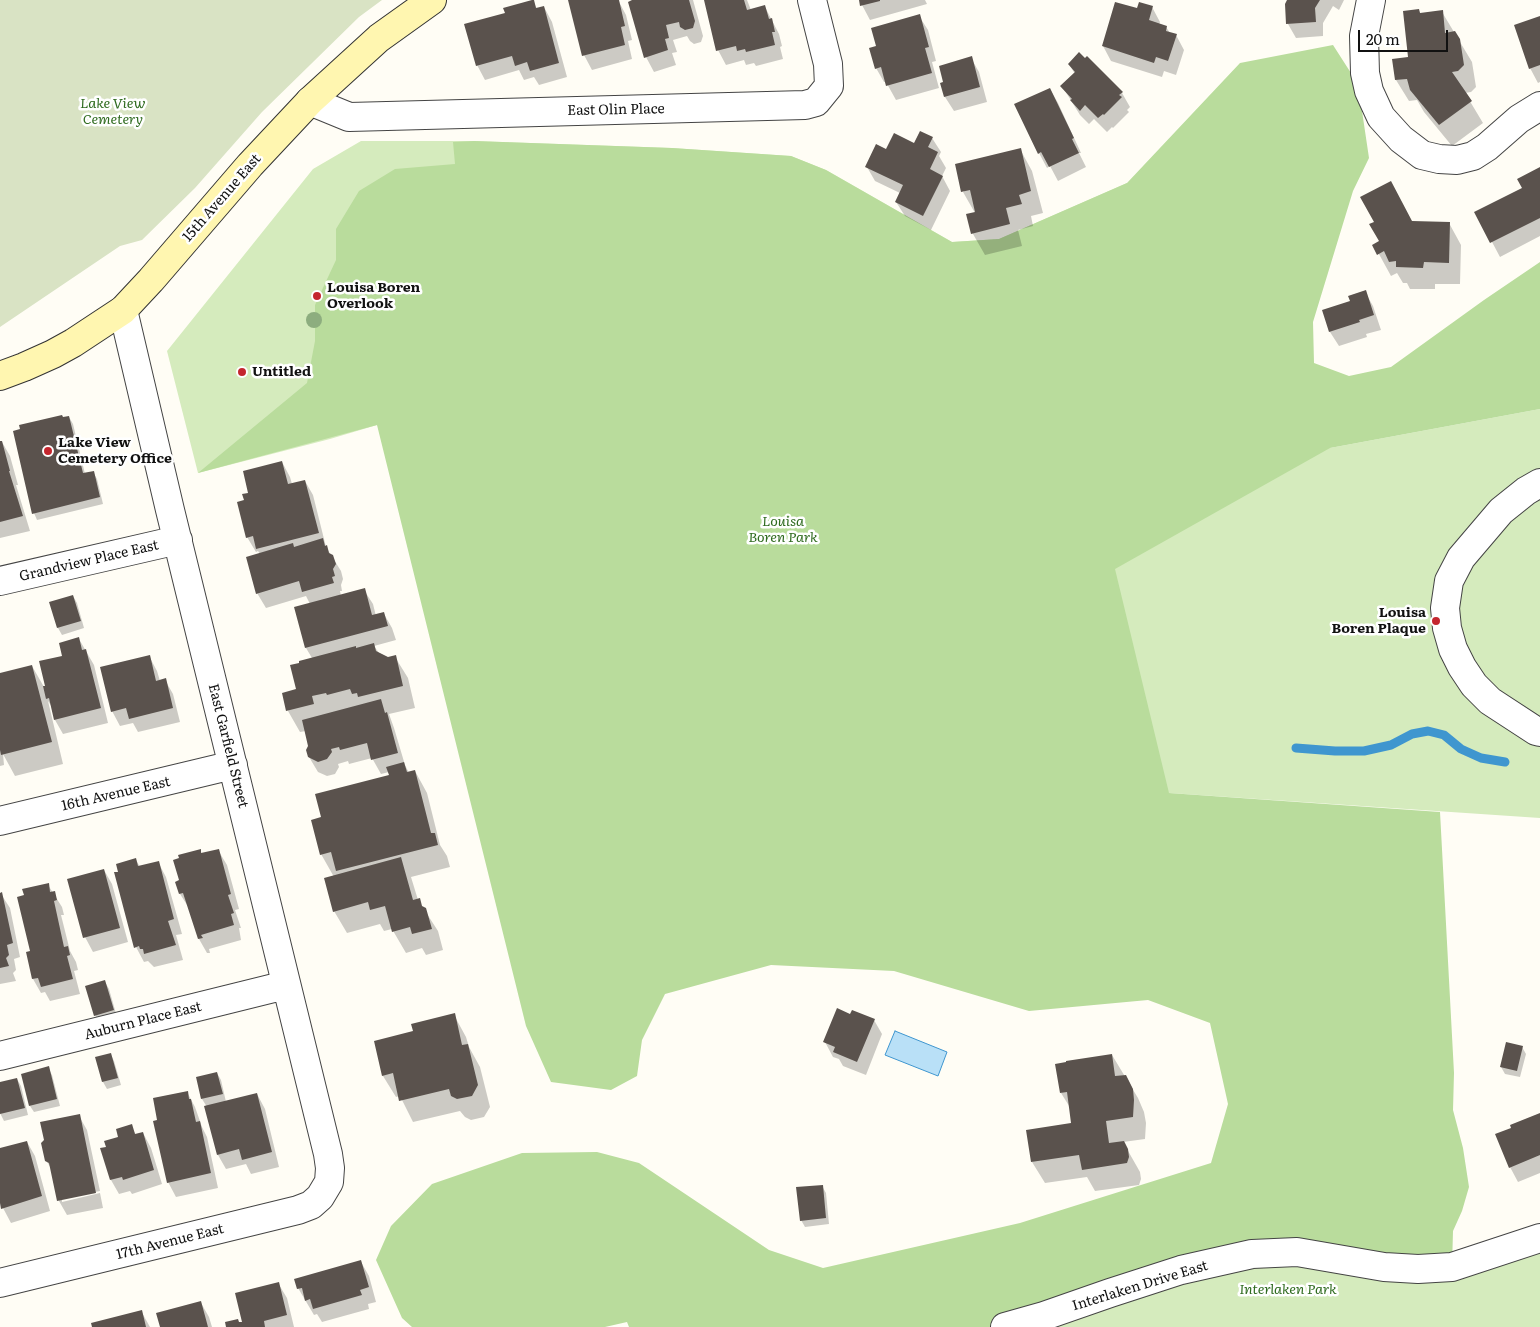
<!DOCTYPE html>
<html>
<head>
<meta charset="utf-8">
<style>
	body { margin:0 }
	#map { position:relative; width:1540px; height:1327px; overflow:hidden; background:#fffdf5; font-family:Literata,serif }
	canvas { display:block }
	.scale { position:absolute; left:1358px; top:30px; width:90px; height:22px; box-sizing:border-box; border:2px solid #111; border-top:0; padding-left:6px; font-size:15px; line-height:18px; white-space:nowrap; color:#111; -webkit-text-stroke:4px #fff; paint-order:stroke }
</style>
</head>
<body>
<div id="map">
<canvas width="1540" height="1327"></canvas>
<div class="scale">20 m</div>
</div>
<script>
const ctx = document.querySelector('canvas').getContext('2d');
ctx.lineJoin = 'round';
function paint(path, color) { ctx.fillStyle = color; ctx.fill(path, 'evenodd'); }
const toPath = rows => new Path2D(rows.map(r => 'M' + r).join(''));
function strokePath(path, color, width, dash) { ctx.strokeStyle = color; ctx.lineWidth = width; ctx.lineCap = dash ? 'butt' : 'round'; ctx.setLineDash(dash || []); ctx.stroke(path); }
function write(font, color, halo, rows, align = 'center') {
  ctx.font = font + ' Literata,serif'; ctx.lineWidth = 5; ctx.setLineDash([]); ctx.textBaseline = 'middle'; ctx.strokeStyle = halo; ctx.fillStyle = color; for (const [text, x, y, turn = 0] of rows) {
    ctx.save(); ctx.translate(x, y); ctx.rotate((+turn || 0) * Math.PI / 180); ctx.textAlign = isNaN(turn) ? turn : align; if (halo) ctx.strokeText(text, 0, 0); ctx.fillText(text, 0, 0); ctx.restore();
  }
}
const green = toPath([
	[361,141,474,141,672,148,791,156,826,170,952,242,999,239,1127,183,1330,448,1540,409,1540,818,1169,793,377,425,330,439,198,473,167,351,313,169],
	[1540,1238,1540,1327,1005,1327,1252,1254,1384,1267]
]);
const forest = toPath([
	[1333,45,1358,84,1369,158,1353,191,1313,322,1314,363,1349,376,1391,367,1484,300,1540,262,1540,409,1330,448,1115,569,1169,793,1440,812,1454,1073,1453,1110,1463,1148,1469,1187,1462,1211,1453,1231,1452,1267,1297,1252,1005,1327,629,1327,627,1322,605,1327,412,1327,402,1318,376,1260,391,1226,432,1184,522,1153,597,1152,639,1163,769,1250,823,1268,1020,1223,1211,1163,1228,1104,1210,1023,1148,1000,1029,1011,894,971,771,965,665,994,642,1040,637,1076,611,1090,551,1082,526,1026,377,425,198,473,307,383,315,341,315,305,336,260,336,229,359,191,395,169,455,164,453,142,474,141,672,148,791,156,826,170,952,242,999,239,1127,183,1240,63]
]);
const cemetery = toPath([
	[0,0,382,0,359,17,262,112,195,188,142,240,120,246,0,327]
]);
const water = toPath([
	[895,1031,947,1052,938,1076,885,1055,895,1031]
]);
const shadow = toPath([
	[572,0,618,0,626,15,632,40,628,41,632,59,592,70,584,55],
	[633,0,693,0,703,36,701,42,694,44,690,41,687,36,673,40,677,52,672,53,676,65,654,72,646,57],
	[706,0,747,0,751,10,765,7,779,34,782,46,780,47,783,59,756,66,754,63,746,65,744,60,726,65,718,50],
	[860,0,925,0,927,4,870,20,862,5],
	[1289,0,1344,0,1339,10,1333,6,1323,23,1323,36,1296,38,1288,24],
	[533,1,537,9,544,7,552,22,567,77,539,85,534,77,524,80,519,70,485,80,477,65,506,14],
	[1152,7,1160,22,1159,25,1166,27,1170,33,1176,35,1184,50,1176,75,1164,71,1162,77,1111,61,1103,46,1138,10],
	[1418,10,1421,14,1442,12,1472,62,1476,87,1471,92,1465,93,1483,123,1452,146,1424,112,1417,100,1409,101,1396,80,1409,58],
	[919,16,928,30,936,61,932,62,939,88,896,100,886,82,884,82,876,68,878,47],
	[1540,17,1540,82,1538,83,1530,68],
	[971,58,979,72,987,102,954,111,945,97,942,84],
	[1087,58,1122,93,1130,107,1127,110,1129,112,1113,128,1112,127,1107,132,1094,119,1089,124,1080,115,1062,86,1075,74,1069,64],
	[1050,89,1058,103,1081,153,1079,153,1086,167,1058,181,1050,166,1047,168,1039,153],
	[932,138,941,152,939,156,946,168,942,176,950,191,931,230,905,216,896,202,900,193,875,181,867,167,887,151,914,145],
	[1020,149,1032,171,1043,213,1031,216,1033,226,1018,230,1022,246,985,255,973,234,967,215,975,213,963,192],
	[1540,169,1540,236,1500,257,1476,212,1523,188],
	[1391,183,1412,222,1449,223,1461,245,1460,284,1435,284,1435,289,1410,289,1407,283,1403,283,1397,273,1391,276,1374,245,1380,242,1376,223],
	[1365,292,1373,306,1381,330,1366,334,1367,337,1339,346,1330,332,1324,311,1352,302],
	[69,417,73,424,85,474,93,472,97,479,103,504,37,520,34,513,63,419],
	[0,442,2,442,10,456,18,485,16,485,30,531,0,538],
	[282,462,290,477,292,484,305,481,313,495,326,547,341,571,343,579,341,585,342,591,340,591,341,596,364,590,373,604,376,616,384,614,392,628,396,640,374,646,379,653,388,658,395,657,408,678,415,708,389,714,394,728,405,765,409,773,415,771,427,793,440,845,447,856,450,867,411,877,418,900,438,931,443,950,426,955,422,948,406,953,392,929,384,931,380,924,347,933,334,911,334,877,321,854,323,818,390,776,389,772,381,774,372,758,349,764,348,761,338,764,339,767,335,774,327,776,318,772,309,757,310,746,306,731,300,732,288,711,312,658,306,648,310,604,306,596,266,608,257,593,260,554,258,551,256,552,247,537,245,501,250,494],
	[73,596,77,603,84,628,62,635,58,628,51,603],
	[79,639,94,665,108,723,63,734,55,720,52,707,48,701,63,764,15,776,3,754,4,765,0,766,0,674,32,666,44,687,47,687,64,657],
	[149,656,157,671,160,681,165,680,173,694,180,722,138,732,133,723,120,726,112,711],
	[200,850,202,854,218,850,227,865,239,909,235,910,241,928,239,928,241,940,209,949,210,953,207,953,199,939,189,908,180,894,181,881],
	[136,860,140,867,158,862,166,877,182,934,176,935,183,960,154,967,148,961,144,962,136,947],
	[104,870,112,884,128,942,93,952,85,937],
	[48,885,62,907,64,915,61,915,70,951,76,962,78,970,74,971,80,994,50,1001,45,992,41,993,33,979,27,953,32,952],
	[0,894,1,894,10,908,20,957,14,959,16,970,13,973,16,981,0,984],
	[105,982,109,989,117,1017,99,1022,95,1015],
	[454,1015,466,1037,469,1047,480,1067,490,1107,484,1117,471,1120,465,1117,460,1111,413,1122,400,1096,396,1097,383,1076,375,1042,414,1032],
	[851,1015,874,1020,882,1034,866,1075,843,1066,839,1059,833,1057,825,1042],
	[1522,1047,1526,1054,1520,1077,1505,1074,1501,1067],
	[111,1055,114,1061,121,1085,107,1089,103,1082,97,1058],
	[1112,1055,1138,1098,1144,1112,1146,1123,1145,1139,1123,1142,1140,1172,1141,1179,1139,1185,1095,1191,1087,1177,1045,1183,1032,1162,1073,1124,1071,1109,1061,1093],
	[48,1068,52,1075,60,1106,34,1112,30,1106],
	[217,1073,221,1080,226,1102,257,1094,265,1109,279,1167,251,1174,246,1164,226,1169,218,1155,205,1107,207,1107,202,1099],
	[17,1079,21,1086,28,1115,4,1121,0,1113,0,1083],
	[187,1092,195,1107,202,1127,207,1137,218,1188,176,1197,168,1182,158,1121],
	[1540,1115,1540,1173,1518,1182,1510,1167],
	[79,1116,87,1130,100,1191,62,1199,62,1202,100,1193,103,1208,67,1215,59,1201,52,1170,46,1160],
	[131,1126,136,1135,143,1133,151,1148,162,1184,132,1194,130,1191,119,1194,111,1180,102,1149,107,1147],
	[27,1142,35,1156,50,1211,11,1223,3,1208,0,1199,0,1149],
	[822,1186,826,1193,829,1224,805,1227,801,1220],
	[361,1262,369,1276,376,1302,368,1304,369,1309,322,1322,317,1314,314,1315,298,1288],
	[278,1283,287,1298,294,1327,227,1327,244,1323],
	[201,1303,209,1317,212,1327,161,1327],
	[141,1311,150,1327,93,1327]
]);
const stream = toPath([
	[1296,748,1335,751,1364,751,1391,745,1412,734,1428,731,1444,735,1461,749,1481,758,1505,762]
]);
const building = toPath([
	[532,0,534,0,536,8,544,6,559,63,530,71,527,62,515,66,512,56,476,66,464,24,505,13,503,8],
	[568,0,619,0,625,26,621,27,625,45,582,56],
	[632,0,689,0,695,21,693,28,685,30,680,27,679,22,666,25,669,38,665,39,668,50,644,58,628,2],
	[704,0,744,0,747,10,765,5,769,19,772,18,775,32,772,32,775,45,746,52,745,49,737,51,736,46,716,51],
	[859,0,880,0,880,1,860,6],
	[1287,0,1320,0,1315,8,1316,22,1286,24,1285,4],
	[1115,2,1137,8,1139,2,1153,6,1149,20,1167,26,1166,31,1177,34,1168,61,1156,57,1154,63,1102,46],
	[1419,9,1420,13,1443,10,1445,33,1455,31,1460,39,1464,65,1458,71,1452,72,1472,101,1439,125,1410,90,1407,79,1395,80,1392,59,1408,57,1403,11],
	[920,14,929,47,925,48,932,73,886,86,881,67,875,69,869,48,876,46,871,28],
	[1540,16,1540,65,1529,69,1514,25],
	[1079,52,1085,58,1087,56,1123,92,1119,95,1122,97,1104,115,1103,114,1098,118,1085,105,1080,111,1070,100,1072,99,1060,86,1075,72,1068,64],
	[972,56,980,87,944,97,940,83,943,82,939,66],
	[1050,88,1074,138,1072,139,1079,153,1049,167,1041,152,1038,154,1014,104],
	[920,131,933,137,928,147,938,152,930,169,943,176,923,216,895,202,903,185,865,167,876,144,886,149,894,133,914,143],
	[1021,148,1031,191,1019,195,1022,204,1006,208,1010,224,971,234,966,214,975,212,970,190,961,192,955,164],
	[1540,167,1540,218,1490,243,1474,212,1522,188,1517,179],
	[1391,181,1412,221,1450,222,1449,263,1424,262,1423,268,1396,267,1396,261,1389,262,1384,251,1377,255,1372,245,1379,241,1369,224,1374,222,1360,197],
	[1366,290,1374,315,1359,320,1360,322,1329,332,1322,310,1350,301,1348,296],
	[62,415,63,417,69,416,83,473,94,471,100,497,32,514,13,431,20,429,19,425],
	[0,441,2,441,10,471,9,471,23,516,0,522],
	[282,461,288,484,305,480,319,533,256,549,253,536,246,538,237,502,244,500,242,494,248,493,243,471],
	[323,538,325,546,327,545,329,553,333,555,336,564,333,569,335,576,332,577,334,583,302,592,299,581,256,594,246,557,293,543,294,547],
	[365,588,372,615,384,612,388,626,305,648,294,607],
	[73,595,81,621,57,628,49,602],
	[79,637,82,650,86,649,101,708,54,720,49,698,46,699,43,686,45,686,39,661,62,656,59,643],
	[374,643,376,651,388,657,396,655,403,686,358,697,357,693,352,694,350,689,327,695,326,693,312,696,314,704,286,711,282,693,296,689,290,665,299,663,299,661,356,646,356,648],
	[150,655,156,681,166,678,173,708,129,719,126,708,111,712,100,667],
	[32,665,52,742,1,755,0,750,0,673],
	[381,699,385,713,387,712,398,753,371,760,367,743,340,750,339,747,331,749,332,752,327,759,318,762,308,757,306,750,308,746,302,720],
	[404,762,407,772,415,770,431,833,435,833,438,845,336,871,331,852,320,855,311,820,321,817,315,794,389,775,386,767],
	[201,849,201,853,219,849,231,894,228,895,234,913,231,914,234,925,201,935,203,938,198,939,183,893,179,894,175,882,179,880,173,860,179,858,178,855],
	[401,857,413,900,420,898,422,906,426,908,432,929,412,934,410,927,392,932,385,906,370,910,368,902,333,912,324,878],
	[136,858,138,866,159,861,174,919,168,921,176,945,144,954,143,949,140,949,139,946,134,948,114,872,118,872,116,864],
	[104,869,120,928,83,938,67,879],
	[49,883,50,892,55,891,57,900,54,901,64,947,68,946,70,955,67,956,73,979,41,987,38,978,32,979,26,952,30,951,17,897,24,895,22,889],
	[2,892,13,943,7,945,9,955,6,958,9,966,0,968,0,893],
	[105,980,114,1010,94,1016,85,986],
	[837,1008,850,1014,852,1010,875,1019,857,1062,833,1052,835,1047,823,1042],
	[455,1013,462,1045,468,1044,478,1085,472,1096,457,1099,451,1096,449,1089,399,1101,393,1073,382,1076,374,1041,413,1031,411,1024],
	[1506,1042,1523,1046,1517,1071,1500,1067],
	[111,1053,118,1078,102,1082,95,1057],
	[1112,1054,1115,1076,1126,1075,1133,1089,1134,1100,1133,1117,1106,1121,1109,1143,1124,1141,1128,1149,1129,1157,1127,1163,1082,1170,1079,1155,1031,1162,1026,1130,1071,1123,1067,1092,1060,1093,1055,1064,1066,1062,1066,1061],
	[49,1066,57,1099,29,1106,21,1074],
	[217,1072,223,1094,201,1099,196,1077],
	[17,1078,25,1108,0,1114,0,1082],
	[188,1091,189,1099,191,1099,196,1122,200,1121,211,1173,167,1183,153,1121,157,1120,153,1098],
	[257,1093,272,1152,242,1160,239,1149,217,1155,204,1106],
	[1540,1113,1540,1155,1509,1168,1495,1134,1511,1128,1510,1125],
	[80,1114,96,1193,57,1201,49,1163,45,1161,41,1143,44,1140,40,1122],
	[132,1124,135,1134,143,1132,154,1170,123,1180,122,1177,110,1180,100,1148,106,1147,104,1141,118,1137,116,1129],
	[27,1141,42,1196,1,1209,0,1203,0,1148],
	[823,1185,826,1218,800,1221,796,1187],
	[361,1260,369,1287,360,1290,362,1295,313,1309,310,1299,305,1301,302,1288,297,1289,294,1279],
	[279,1282,287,1315,264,1321,265,1327,226,1327,225,1322,238,1319,239,1322,242,1322,235,1293],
	[201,1301,208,1327,160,1327,156,1313],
	[142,1310,146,1327,92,1327,91,1323]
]);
const street = toPath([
	[1371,0,1364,36,1365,73,1369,91,1381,117,1401,139,1422,155,1439,159,1457,160,1473,156,1487,147,1519,119,1540,106],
	[310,101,349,117,805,105,816,102,829,86,828,64,812,0],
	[1540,483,1526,491,1501,511,1461,558,1449,581,1445,608,1447,628,1453,649,1462,667,1474,685,1490,701,1536,731,1540,732],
	[0,581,178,540],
	[0,821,233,765],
	[0,1056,286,985],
	[0,1283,298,1210,311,1205,320,1197,329,1182,330,1168,328,1154,170,510,123,310],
	[1005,1327,1044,1316,1110,1293,1181,1270,1252,1254,1297,1252,1384,1267,1418,1269,1452,1267,1540,1238]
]);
const secondary = toPath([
	[0,376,24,367,53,354,73,343,123,310,151,280,250,165,310,101,379,38,432,0]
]);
const trees = [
	[314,320]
];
const markers = [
	[317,296,5,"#c4262e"],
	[242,372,5,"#c4262e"],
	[48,451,5,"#c4262e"],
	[1436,621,5,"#c4262e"]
];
const parkNames = [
	["Lake View",113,104],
	["Cemetery",113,120],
	["Louisa",783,522],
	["Boren Park",783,538],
	["Interlaken Park",1288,1290]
];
const streetNames = [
	["East Olin Place",616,110,-1],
	["15th Avenue East",222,198,-49],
	["Grandview Place East",89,561,-13],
	["East Garfield Street",228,746,76],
	["16th Avenue East",116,794,-13],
	["Auburn Place East",143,1021,-14],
	["17th Avenue East",170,1242,-14],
	["Interlaken Drive East",1140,1286,-17]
];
const poiNames = [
	["Louisa Boren",327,288],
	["Overlook",327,304],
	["Untitled",252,372],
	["Lake View",58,443],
	["Cemetery Office",58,459],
	["Louisa",1426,613,"right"],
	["Boren Plaque",1426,629,"right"]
];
paint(green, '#d5ebbd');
paint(forest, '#b9dc9c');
paint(cemetery, '#d9e3c4');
paint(water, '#b9e0f7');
strokePath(water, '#3f96cf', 1);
paint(shadow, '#0003');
strokePath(stream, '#3f96cf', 9);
paint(building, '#5a524d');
strokePath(street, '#444', 30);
strokePath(secondary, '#333', 30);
strokePath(street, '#fff', 28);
strokePath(secondary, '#fff6b0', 28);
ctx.fillStyle = '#8dad7f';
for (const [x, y] of trees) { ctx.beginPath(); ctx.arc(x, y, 8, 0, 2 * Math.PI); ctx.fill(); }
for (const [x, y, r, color] of markers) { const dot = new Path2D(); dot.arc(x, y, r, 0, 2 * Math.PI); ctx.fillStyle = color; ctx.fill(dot); strokePath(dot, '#fff', 2); }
write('italic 14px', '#2f6b1f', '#fff', parkNames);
write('14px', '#111', '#fff', streetNames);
write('bold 14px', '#111', '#fff', poiNames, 'left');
</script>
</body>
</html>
